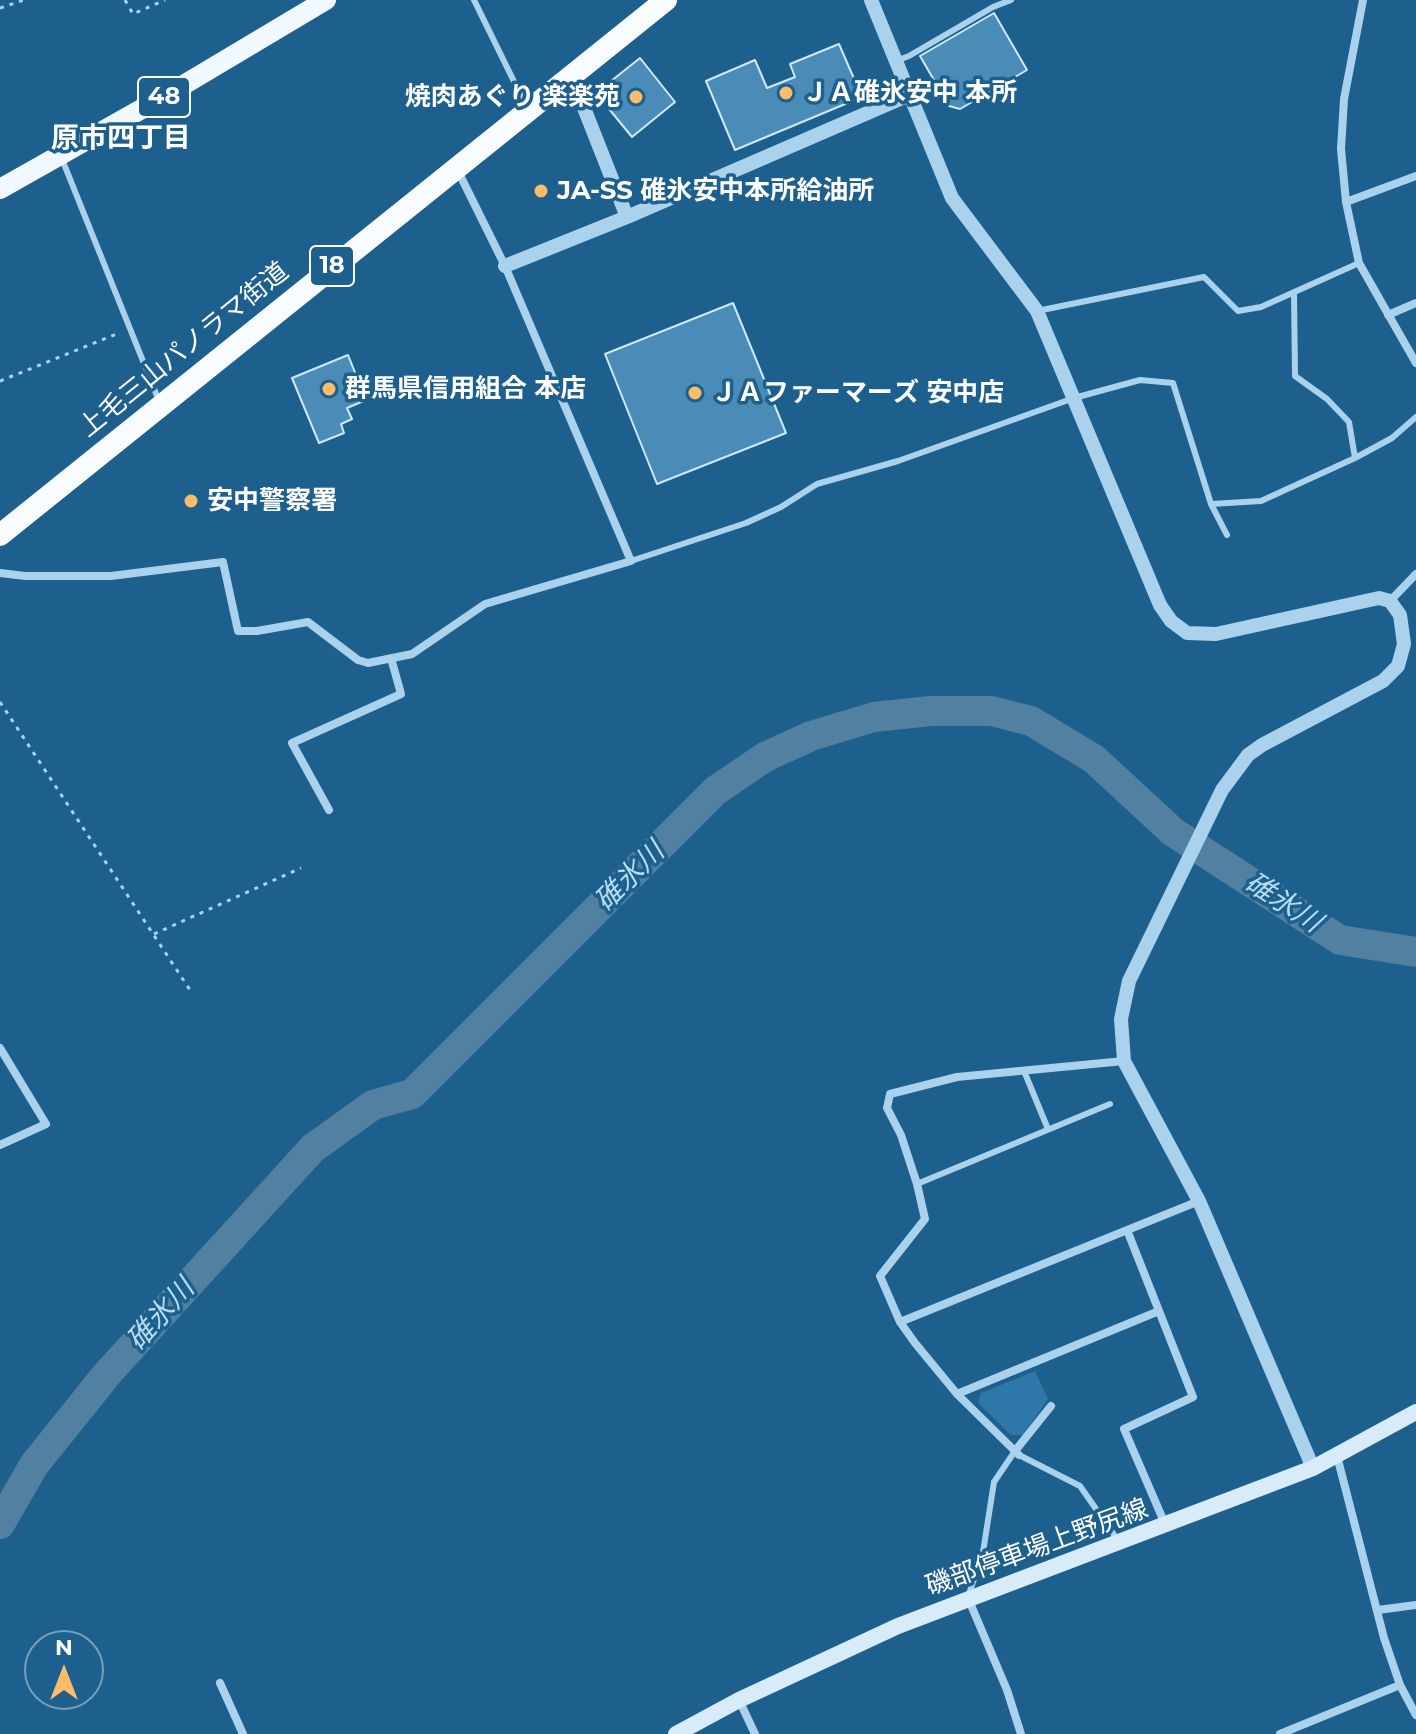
<!DOCTYPE html>
<html>
<head>
<meta charset="utf-8">
<style>
	body { margin:0 }
	#map { position:relative; width:1416px; height:1734px; overflow:hidden; background:#1d5f8d; font-family:Montserrat,sans-serif }
	canvas { display:block }
	.north { position:absolute; left:24px; top:1630px; width:80px; height:80px; box-sizing:border-box; background:#1d5f8d; border:2px solid #779fbb; border-radius:50%; rotate:0deg; font-size:22px; font-weight:700; line-height:32px; text-align:center; color:#fff }
	.north::after { content:''; display:block; margin:auto; width:28px; height:36px; background:#fcbc69; clip-path:polygon(50% 0,100% 100%,50% 72%,0 100%) }
</style>
</head>
<body>
<div id="map">
<canvas width="1416" height="1734"></canvas>
<div class="north">N</div>
</div>
<script>
const ctx = document.querySelector('canvas').getContext('2d');
ctx.lineJoin = 'round';
function paint(path, color) { ctx.fillStyle = color; ctx.fill(path, 'evenodd'); }
const toPath = rows => new Path2D(rows.map(r => 'M' + r).join(''));
function strokePath(path, color, width, dash) { ctx.strokeStyle = color; ctx.lineWidth = width; ctx.lineCap = dash ? 'butt' : 'round'; ctx.setLineDash(dash || []); ctx.stroke(path); }
function write(font, color, halo, rows, align = 'center') {
  ctx.font = font + ' Montserrat,"Noto Sans JP",sans-serif'; ctx.lineWidth = 7; ctx.setLineDash([]); ctx.textBaseline = 'middle'; ctx.strokeStyle = halo; ctx.fillStyle = color; for (const [text, x, y, turn = 0] of rows) {
    ctx.save(); ctx.translate(x, y); ctx.rotate((+turn || 0) * Math.PI / 180); ctx.textAlign = isNaN(turn) ? turn : align; if (halo) ctx.strokeText(text, 0, 0); ctx.fillText(text, 0, 0); ctx.restore();
  }
}
const green = toPath([
	[1035,1371,1048,1399,1023,1435,1011,1435,978,1403,981,1393]
]);
const river = toPath([
	[0,1524,34,1465,107,1374,313,1148,373,1105,412,1094,715,791,765,757,811,736,874,717,931,711,991,711,1031,721,1094,759,1173,832,1340,940,1416,952]
]);
const building = toPath([
	[994,13,1027,70,960,109,949,106,920,56,994,13],
	[839,44,862,97,735,150,706,81,755,60,767,88,795,77,790,64,839,44],
	[640,58,675,102,632,137,596,93,640,58],
	[733,303,786,433,657,484,605,354,733,303],
	[348,355,366,400,347,408,352,419,341,424,344,433,319,443,292,378,348,355]
]);
const path = toPath([
	[125,0,133,14,165,0],
	[0,8,24,0],
	[0,381,119,333],
	[0,702,190,990],
	[154,934,301,868]
]);
const service = toPath([
	[474,0,527,108],
	[896,61,909,56,993,7,1011,0],
	[62,159,159,401],
	[1294,292,1295,376,1327,399,1349,422,1355,458],
	[1037,311,1204,277,1238,311,1261,307,1359,263],
	[1211,504,1261,501,1355,458,1392,438,1416,417],
	[631,561,746,523,781,507,817,484,898,461,1074,398,1140,380,1173,383,1211,504,1227,535],
	[1024,1071,1048,1129],
	[917,1184,1110,1104],
	[1019,1455,1080,1486,1119,1542],
	[969,1594,983,1552,994,1482,1015,1451]
]);
const minor = toPath([
	[1363,0,1344,99,1341,149,1346,202,1359,263,1416,363],
	[1346,202,1416,176],
	[1388,315,1416,303],
	[0,573,25,576,111,576,223,562,238,631,257,631,308,622,358,660,368,663,412,654,485,604,631,561,505,266,458,171],
	[1390,601,1416,574],
	[329,810,292,743,401,694,391,658],
	[0,1048,46,1124,0,1145],
	[1127,1230,1193,1397,1124,1429,1165,1524],
	[900,1322,1199,1201],
	[957,1394,1159,1311],
	[1015,1451,1051,1406],
	[1019,1455,957,1394,915,1343,900,1322,880,1276,925,1219,917,1184,901,1135,887,1108,890,1094,957,1077,1124,1061],
	[1337,1456,1384,1638,1400,1685,1416,1715],
	[968,1598,1007,1690,1021,1734],
	[1378,1610,1416,1605],
	[220,1683,243,1734],
	[739,1700,755,1734],
	[1280,1734,1400,1685]
]);
const tertiary = toPath([
	[871,0,952,198,1037,311,1160,605,1171,621,1187,633,1216,634,1379,598,1390,601,1400,615,1404,644,1398,666,1383,681,1262,745,1248,755,1222,790,1129,981,1121,1019,1124,1061,1199,1201,1313,1468],
	[571,75,627,217],
	[505,266,627,217,909,95]
]);
const secondary = toPath([
	[676,1734,739,1700,898,1626,1313,1468,1416,1412]
]);
const primary = toPath([
	[0,189,170,93,326,0]
]);
const trunk = toPath([
	[0,535,666,0]
]);
const markers = [
	[786,93,8,"#fcbc69"],
	[636,97,8,"#fcbc69"],
	[541,191,8,"#fcbc69"],
	[329,389,8,"#fcbc69"],
	[695,393,8,"#fcbc69"],
	[191,501,8,"#fcbc69"]
];
const shields = [
	[164,97,52],
	[332,266,44]
];
const shieldNames = [
	["48",164,97],
	["18",332,266]
];
const poiNames = [
	["ＪＡ碓氷安中 本所",802,93],
	["焼肉あぐり 楽楽苑",620,97,"right"],
	["JA-SS 碓氷安中本所給油所",557,191],
	["群馬県信用組合 本店",345,389],
	["ＪＡファーマーズ 安中店",711,393],
	["安中警察署",207,501]
];
const streetNames = [
	["上毛三山パノラマ街道",184,350,-39],
	["磯部停車場上野尻線",1037,1548,-20]
];
const neighbourhoodNames = [
	["原市四丁目",121,139]
];
const waterNames = [
	["碓氷川",630,877,-45],
	["碓氷川",1283,903,33],
	["碓氷川",161,1315,-48]
];
paint(green, '#2d78a9');
strokePath(river, '#5280a0', 30);
paint(building, '#4a8bb7');
strokePath(building, '#d0e9f9', 2);
strokePath(path, '#aad2ed', 3, [4, 6]);
strokePath(service, '#aad2ed', 6);
strokePath(minor, '#aad2ed', 8);
strokePath(tertiary, '#aad2ed', 14);
strokePath(secondary, '#d7ebf9', 16);
strokePath(primary, '#f1f8ff', 20);
strokePath(trunk, '#f8fcff', 22);
for (const [x, y, r, color] of markers) { const dot = new Path2D(); dot.arc(x, y, r, 0, 2 * Math.PI); ctx.fillStyle = color; ctx.fill(dot); strokePath(dot, '#1d5f8d', 3); }
for (const [x, y, w] of shields) { const box = new Path2D(); box.roundRect(x - w / 2, y - 20, w, 40, 6); ctx.fillStyle = '#1d5f8d'; ctx.fill(box); strokePath(box, '#fff', 2); }
write('bold 24px', '#fff', null, shieldNames);
write('bold 26px', '#fff', '#1d5f8d', poiNames, 'left');
write('26px', '#fff', '#1d5f8d', streetNames);
write('bold 28px', '#fff', '#1d5f8d', neighbourhoodNames);
write('italic 28px', '#b6dcf4', '#1d5f8d', waterNames);
</script>
</body>
</html>
